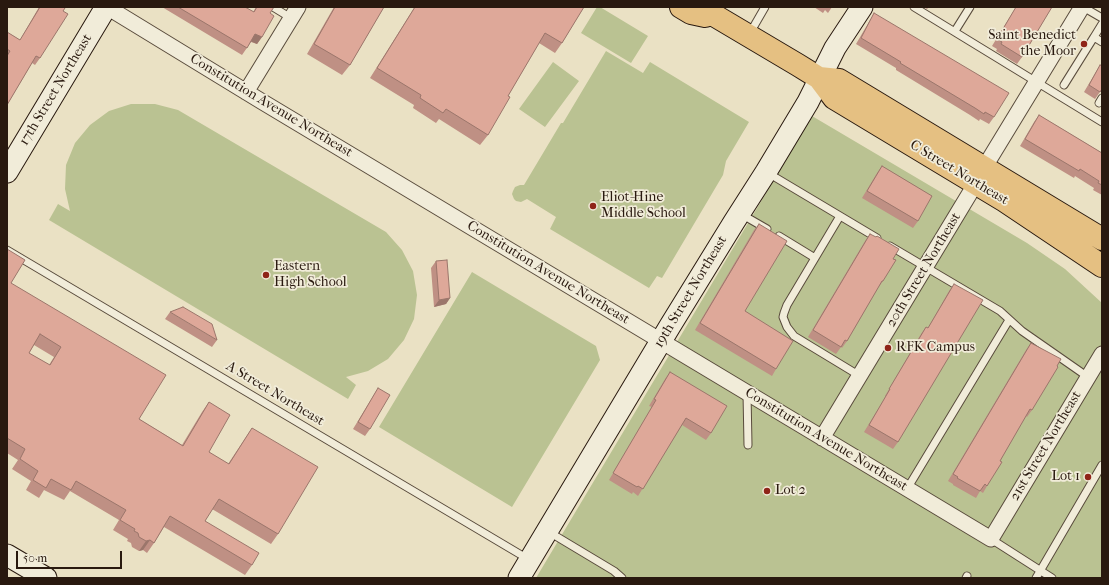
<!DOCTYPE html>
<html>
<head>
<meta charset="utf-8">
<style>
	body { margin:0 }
	#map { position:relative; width:1109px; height:585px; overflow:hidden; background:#eae1c4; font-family:"IM FELL French Canon",serif }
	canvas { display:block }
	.frame { position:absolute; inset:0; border:8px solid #29190f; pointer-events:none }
	.scale { position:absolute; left:16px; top:551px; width:106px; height:18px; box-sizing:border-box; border:2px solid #29190f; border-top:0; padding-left:5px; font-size:12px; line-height:14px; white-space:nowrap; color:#29190f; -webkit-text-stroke:3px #f1ecd9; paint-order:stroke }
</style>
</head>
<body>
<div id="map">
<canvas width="1109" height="585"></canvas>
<div class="frame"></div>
<div class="scale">50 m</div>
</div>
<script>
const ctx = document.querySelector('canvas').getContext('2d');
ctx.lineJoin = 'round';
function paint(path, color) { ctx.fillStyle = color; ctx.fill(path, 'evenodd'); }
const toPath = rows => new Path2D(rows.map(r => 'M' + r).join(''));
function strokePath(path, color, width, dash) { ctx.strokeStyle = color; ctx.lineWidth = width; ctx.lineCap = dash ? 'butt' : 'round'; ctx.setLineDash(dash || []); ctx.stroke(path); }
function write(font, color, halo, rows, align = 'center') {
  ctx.font = font + ' "IM FELL French Canon",serif'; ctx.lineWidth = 3.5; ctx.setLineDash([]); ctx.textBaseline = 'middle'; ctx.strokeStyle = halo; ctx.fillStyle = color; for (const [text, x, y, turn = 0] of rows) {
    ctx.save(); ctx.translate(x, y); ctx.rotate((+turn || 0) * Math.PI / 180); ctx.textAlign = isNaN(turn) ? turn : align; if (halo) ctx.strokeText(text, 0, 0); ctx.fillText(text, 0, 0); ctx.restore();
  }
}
const green = toPath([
	[597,7,600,7,648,36,631,63,581,33],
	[606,51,643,73,650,62,749,122,726,161,723,175,662,278,657,276,649,288,550,229,556,217,527,199,521,202,516,201,514,199,512,194,513,191,515,187,520,185,524,185,561,123,563,123],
	[553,62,579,81,545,127,519,109],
	[131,104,155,104,178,110,386,232,402,250,413,271,417,295,414,319,404,340,388,359,368,371,346,377,356,385,348,399,49,220,58,204,70,211,65,189,66,165,75,143,90,125,109,111],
	[812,116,1027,243,1065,269,1102,303,1102,578,536,578],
	[472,272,596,346,600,360,512,507,379,427]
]);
const service = toPath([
	[273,7,291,18],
	[914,7,1102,122],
	[1083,7,1102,18],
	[1102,24,1094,37,1102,42],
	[955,31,970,7],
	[750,33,765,7],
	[1064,85,1094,37],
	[1099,103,1102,98],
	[768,173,877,238],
	[741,214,767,229],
	[840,216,787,305,784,313,783,317,787,327,794,336,799,339,860,376],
	[779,236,815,258],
	[890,246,1000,311,1022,331,1088,377],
	[7,250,528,559],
	[747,393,748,445],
	[907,489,1009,320],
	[549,532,614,571,622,578],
	[991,539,1052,578],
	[966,578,967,576],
	[1036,578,1102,465]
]);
const minor = toPath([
	[107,7,261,101,991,539,1102,354],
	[246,92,298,7],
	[984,168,1082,7],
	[822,438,976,183]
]);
const secondary = toPath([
	[7,172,106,7],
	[7,555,46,578],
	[519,578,670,326,734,222,766,172,808,102,835,48,862,7]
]);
const primary = toPath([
	[681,7,691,13,705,16,712,14,798,65,819,78,834,98,1005,201,1102,266],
	[819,78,839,80,1102,239]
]);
const wall = toPath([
	[39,7,62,7,40,58,35,65,32,63,7,105,7,32,20,40],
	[162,7,245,7,253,12,256,7,273,7,270,13,262,37,257,44,251,42,242,55],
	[334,7,384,7,350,65,342,75,307,54],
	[412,7,584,7,562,43,555,53,539,43,508,96,488,135,480,145,439,119,436,123,413,108,414,105,370,78,414,8],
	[814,7,832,7,828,13,825,10,823,13],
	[924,7,929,7,927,9],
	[1016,7,1052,7,1022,57,1017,64,996,51,997,49,992,46],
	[874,13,994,117,989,124,980,119,979,121,970,115,896,70,896,68,856,44,870,20],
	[1100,65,1102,89,1095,99,1084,92],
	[1039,115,1102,153,1102,195,1093,190,1094,188,1075,176,1074,178,1020,146,1034,122],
	[882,166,918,221,913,228,862,198,877,173],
	[759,224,745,311,776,369,772,376,695,330,754,230],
	[870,234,893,259,883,281,878,288,847,341,842,348,841,347,836,354,808,337,865,241],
	[7,249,11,283,139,419,182,445,202,412,209,402,209,452,228,464,252,428,278,534,271,544,212,509,205,521,252,565,245,575,164,527,154,543,147,553,143,550,139,551,132,547,131,543,127,541,128,539,113,530,119,520,70,491,64,500,44,490,39,498,26,490,31,481,12,469,18,460,7,453],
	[34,345,54,357,49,365,29,353],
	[436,261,450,298,446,304,434,307,431,268],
	[954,284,898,442,893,449,864,432,886,396,885,396,921,334,926,327,928,328,949,291],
	[170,312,217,340,212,347,165,319],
	[1031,343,1032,410,1027,417,1026,416,1000,461,987,486,983,493,980,491,976,498,953,485,953,484,948,481,1026,350],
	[670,372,711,433,706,440,682,425,638,496,633,492,632,494,609,480,652,407,649,406,665,379],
	[378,388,370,429,365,436,353,429]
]);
const shadedWall = toPath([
	[255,34,262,37,257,44,250,41],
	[450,298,446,304,434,307,439,300],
	[150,540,143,550,139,551,146,541]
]);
const building = toPath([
	[40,7,62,7,65,8,63,11,68,14,40,58,36,56,7,105,7,56,10,51,7,49,7,32,20,40,40,7],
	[178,7,245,7,254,12,257,7,274,7,270,13,274,16,262,37,255,34,247,48,178,7],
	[335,7,384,7,350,65,314,44,335,7],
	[415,7,584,7,562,43,545,33,508,96,510,97,488,135,446,109,443,113,420,98,421,95,377,68,415,7],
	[1016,7,1052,7,1022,57,1001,44,1002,42,997,39,1016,7],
	[874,13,1009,93,994,117,985,112,984,114,975,108,900,63,901,62,861,38,874,13],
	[1100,65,1102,66,1102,89,1100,92,1089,85,1100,65],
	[1039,115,1102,153,1102,185,1098,183,1099,181,1080,169,1079,171,1025,139,1039,115],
	[882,166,932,196,918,221,867,191,882,166],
	[759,224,787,241,745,311,793,341,776,369,700,323,759,224],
	[870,234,876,237,877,236,899,249,893,259,896,260,883,281,882,281,847,341,845,340,841,347,813,330,870,234],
	[7,249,25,260,11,283,166,375,139,419,183,446,209,402,230,415,209,452,229,464,252,428,318,467,278,534,219,499,205,521,259,553,252,565,170,516,154,543,150,540,146,541,139,537,138,533,134,531,135,529,120,520,126,510,76,481,71,490,51,479,46,488,33,480,38,471,20,459,25,449,7,438,7,249],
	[40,334,61,347,50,365,29,353,40,334],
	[447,260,450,298,439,300,436,261,447,260],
	[954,284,983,300,898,442,869,425,890,389,889,389,926,327,928,328,954,284],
	[183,307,212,324,217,340,170,312,183,307],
	[1031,343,1061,359,1057,366,1058,367,1032,410,1030,409,1000,461,1002,462,987,486,985,484,980,491,957,478,958,477,953,474,1031,343],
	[670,372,727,406,711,433,686,418,643,489,638,486,637,487,613,473,656,400,654,399,670,372],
	[378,388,390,395,370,429,358,422,378,388]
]);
const markers = [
	[1084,44,4,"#8f2418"],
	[593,206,4,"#8f2418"],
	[266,275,4,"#8f2418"],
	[888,348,4,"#8f2418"],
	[1088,477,4,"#8f2418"],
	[767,491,4,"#8f2418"]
];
const poiNames = [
	["Saint Benedict",1076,36,"right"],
	["the Moor",1076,52,"right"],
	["Eliot-Hine",601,198],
	["Middle School",601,214],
	["Eastern",274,267],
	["High School",274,283],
	["RFK Campus",896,348],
	["Lot 1",1080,477,"right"],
	["Lot 2",775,491]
];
const streetNames = [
	["17th Street Northeast",56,90,-59],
	["Constitution Avenue Northeast",271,106,31],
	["C Street Northeast",959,173,31],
	["20th Street Northeast",924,270,-59],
	["Constitution Avenue Northeast",548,273,31],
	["19th Street Northeast",691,292,-59],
	["A Street Northeast",275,394,31],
	["Constitution Avenue Northeast",826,440,31],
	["21st Street Northeast",1046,446,-59]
];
paint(green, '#bac292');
strokePath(service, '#594b3c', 9);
strokePath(minor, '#594b3c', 17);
strokePath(secondary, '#29190f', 23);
strokePath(primary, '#29190f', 24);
strokePath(service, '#f1ecd9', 7);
strokePath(minor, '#f1ecd9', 15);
strokePath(secondary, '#f1ecd9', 21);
strokePath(primary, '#e5c082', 22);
paint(wall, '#bf9084');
paint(shadedWall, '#9b766b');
paint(building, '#dea899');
strokePath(building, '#9b766b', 1);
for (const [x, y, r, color] of markers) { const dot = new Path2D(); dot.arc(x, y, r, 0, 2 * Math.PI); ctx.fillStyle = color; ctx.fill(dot); strokePath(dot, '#f1ecd9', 1.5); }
write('14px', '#29190f', '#f1ecd9', poiNames, 'left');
write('14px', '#29190f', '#f1ecd9', streetNames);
</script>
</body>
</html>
